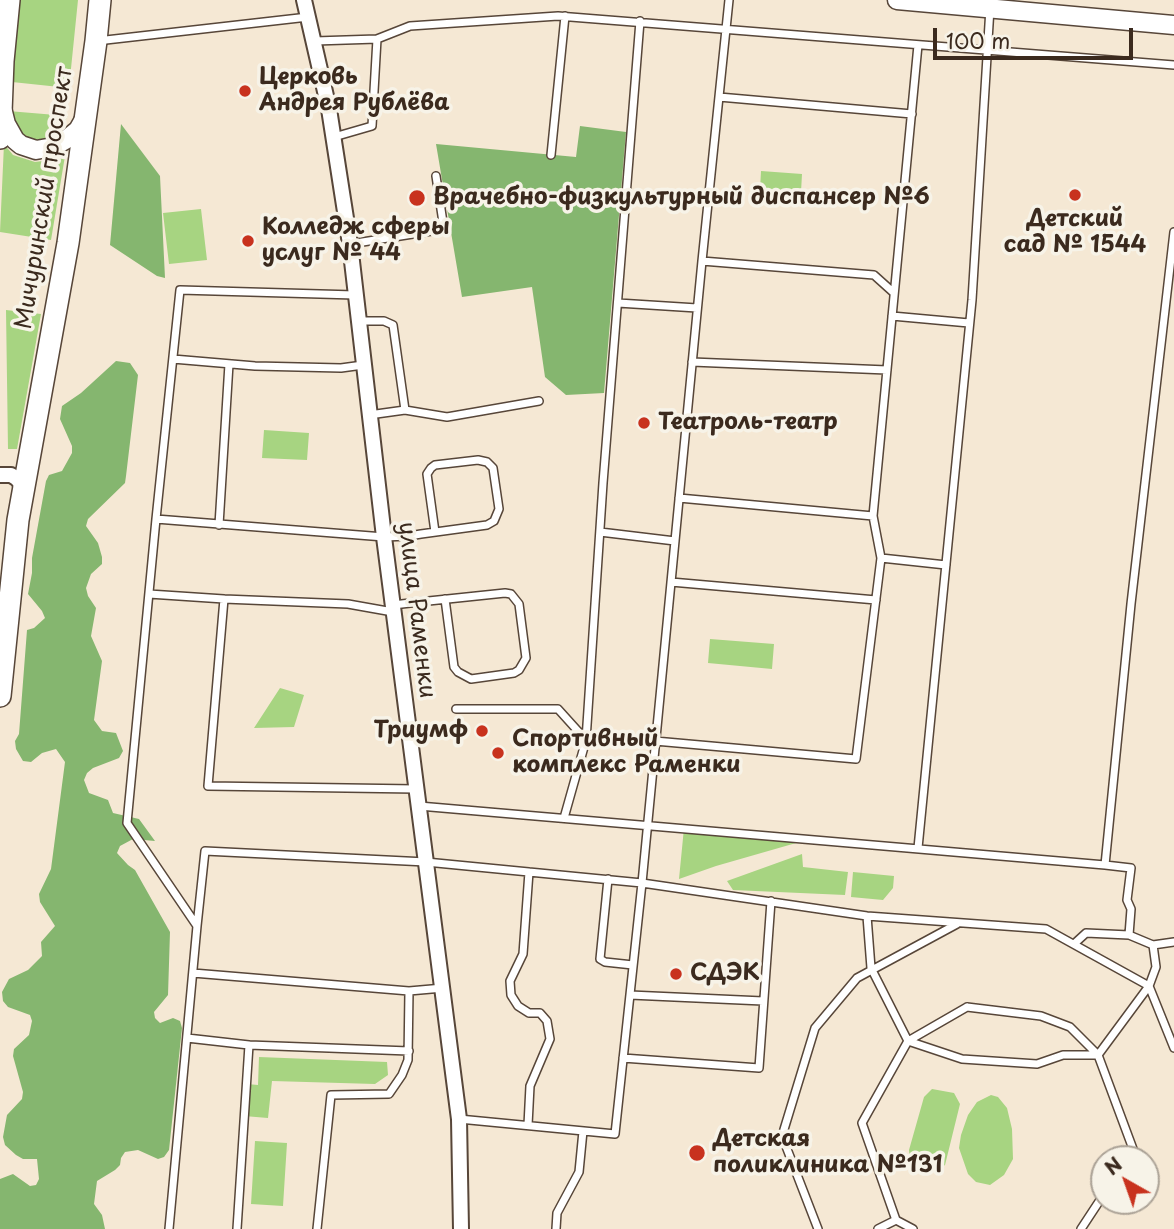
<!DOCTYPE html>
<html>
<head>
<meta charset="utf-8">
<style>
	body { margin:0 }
	#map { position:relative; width:1174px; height:1229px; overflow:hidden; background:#f5e8d4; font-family:"Playpen Sans",sans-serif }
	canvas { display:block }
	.north { position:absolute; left:1090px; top:1145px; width:70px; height:70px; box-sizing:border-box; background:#f7f3e8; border:2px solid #aca397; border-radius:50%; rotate:320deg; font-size:19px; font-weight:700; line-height:28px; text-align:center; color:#3b2a1e }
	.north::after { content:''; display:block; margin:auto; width:24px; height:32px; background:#c8321e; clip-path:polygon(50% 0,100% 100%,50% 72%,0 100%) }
	.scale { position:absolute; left:933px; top:28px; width:200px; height:32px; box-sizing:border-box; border:4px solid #3b2a1e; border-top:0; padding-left:9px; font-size:21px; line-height:24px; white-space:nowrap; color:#3b2a1e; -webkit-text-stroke:5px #f7f3e8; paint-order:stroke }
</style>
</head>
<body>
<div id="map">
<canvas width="1174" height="1229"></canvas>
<div class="north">N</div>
<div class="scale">100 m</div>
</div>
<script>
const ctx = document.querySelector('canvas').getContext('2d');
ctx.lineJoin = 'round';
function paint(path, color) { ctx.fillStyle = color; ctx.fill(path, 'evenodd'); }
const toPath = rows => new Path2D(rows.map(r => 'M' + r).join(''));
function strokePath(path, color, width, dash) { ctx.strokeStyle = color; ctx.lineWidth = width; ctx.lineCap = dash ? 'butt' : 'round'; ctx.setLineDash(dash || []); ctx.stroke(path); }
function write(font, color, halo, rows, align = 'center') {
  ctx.font = font + ' "Playpen Sans",sans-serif'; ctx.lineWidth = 7; ctx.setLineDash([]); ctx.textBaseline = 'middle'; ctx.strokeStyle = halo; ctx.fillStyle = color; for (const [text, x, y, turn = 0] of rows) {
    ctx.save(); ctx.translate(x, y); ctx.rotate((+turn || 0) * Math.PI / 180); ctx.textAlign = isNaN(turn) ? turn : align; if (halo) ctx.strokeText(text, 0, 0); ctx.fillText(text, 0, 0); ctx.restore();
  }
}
const green = toPath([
	[19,0,78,0,69,88,12,82],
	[8,111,68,116,56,134,49,139,36,142,22,138],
	[4,144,13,155,35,162,50,160,66,150,51,240,0,232],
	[761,171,802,174,801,192,760,190],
	[201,209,207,260,169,264,163,213],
	[6,310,41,314,17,449,8,449],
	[264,430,309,433,307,460,262,458],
	[710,639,774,644,772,669,708,663],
	[280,688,304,695,294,727,254,728],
	[684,828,810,839,716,866,679,879],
	[802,854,803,867,848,872,845,895,733,890,727,881],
	[853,872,894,876,893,888,883,900,851,897],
	[259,1057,387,1062,388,1075,375,1084,272,1081,268,1118,244,1116,247,1084,258,1085],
	[932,1089,954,1093,960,1104,945,1165,938,1170,910,1162,909,1150,924,1097],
	[991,1095,998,1097,1007,1108,1012,1129,1013,1159,1004,1175,990,1185,976,1182,968,1174,959,1148,961,1135,968,1115,977,1102],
	[255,1141,287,1143,283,1206,251,1204]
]);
const forest = toPath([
	[121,124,160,176,165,278,157,276,110,245],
	[580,126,626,132,604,393,566,395,545,377,532,287,462,297,436,144,576,157],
	[116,361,130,363,138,375,126,476,125,483,88,519,86,526,98,543,102,557,102,564,91,574,86,588,88,596,96,608,91,636,102,661,94,720,102,731,116,733,123,751,119,758,93,768,87,773,84,780,89,793,108,800,113,813,139,819,155,841,133,839,120,846,117,853,128,865,135,870,170,932,168,995,154,1012,155,1018,160,1023,173,1018,180,1021,182,1028,169,1150,164,1157,158,1159,138,1150,125,1152,121,1158,120,1165,115,1170,97,1181,94,1204,102,1215,105,1229,0,1229,0,1179,13,1174,30,1186,36,1185,39,1179,37,1159,23,1159,16,1155,5,1145,3,1137,7,1115,22,1099,23,1092,13,1056,14,1049,29,1035,32,1021,30,1015,8,1007,3,1001,2,992,9,979,28,970,42,956,41,942,55,926,40,902,39,894,51,869,65,762,56,749,42,753,31,762,23,761,16,749,15,741,19,734,27,630,34,628,45,618,42,611,28,594,32,573,32,558,46,481,49,475,62,471,72,453,72,446,60,419,62,406,81,393]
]);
const service = toPath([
	[97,41,308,17],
	[315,41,377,39,410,26,558,16,1174,65],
	[719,97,912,114],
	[334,137,372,126,377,39],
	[551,155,565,16],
	[350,244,444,229,436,176],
	[702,261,874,275,894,293],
	[355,295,180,290,156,519,384,537,409,536,421,534,487,525,494,521,499,509,493,468,487,462,478,460,435,465,431,468,427,474,435,532],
	[618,303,697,308],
	[892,316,969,323],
	[359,321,384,321,393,325,405,410],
	[173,359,255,366,341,368,363,365],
	[692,362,887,370],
	[369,415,405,410,447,417,539,401],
	[679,498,873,516],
	[156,519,127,823,197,926,169,1229],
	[219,525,229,364],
	[600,532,675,541],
	[881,558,946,565],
	[671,582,876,600],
	[149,594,224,599],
	[393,605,419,602,505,593,511,594,519,604,526,658,519,670,514,673,471,679,458,672,454,667,445,599],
	[393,612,348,604,224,599,208,786,416,789],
	[456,709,558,709,586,740],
	[655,741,856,759,881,558,873,516,918,45],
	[419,806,1105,865,1131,604,1174,232],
	[564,818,586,740,603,483,640,21],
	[918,848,972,300,990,8],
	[1105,865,1131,868,1127,900,1131,909,1129,935,1153,945,1156,967,1149,986,1098,1055,1133,1149,1127,1159],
	[608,879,600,959,605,962,633,965],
	[867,916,871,968,908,1041,862,1123,896,1220],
	[197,926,205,851,426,862,642,883,867,916,1046,929,1149,986,1174,1048],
	[1074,944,1086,933,1129,935],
	[1153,945,1174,942],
	[193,973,409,991,443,988],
	[630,995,763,1001],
	[967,1007,1041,1016,1070,1027,1098,1055,1063,1055,1037,1064,962,1059,908,1041,967,1007],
	[187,1038,249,1045],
	[623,1058,759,1068,771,901],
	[459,1119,615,1134,642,883,702,261,729,0],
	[528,1125,530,1086,550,1039,547,1021,540,1013,529,1013,518,1006,511,995,510,981,523,954,529,872],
	[237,1229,249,1045,409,1051],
	[317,1229,331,1095,389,1094,402,1075,408,1060,409,991],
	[556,1229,557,1213,579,1172,583,1131],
	[818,1229,782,1136,815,1028,857,978,957,924],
	[878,1229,896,1220,913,1229],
	[1081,1229,1104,1194]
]);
const minor = toPath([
	[304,0,329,109,350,244,384,537,459,1119,461,1229],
	[0,475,11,475,16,478,20,482,22,492]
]);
const tertiary = toPath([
	[897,0,1174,25],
	[3,112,6,124,15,140,21,145,36,150,53,147,67,139,78,130,86,116]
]);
const primary = toPath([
	[0,138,3,61,9,0],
	[0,696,18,520,68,243,96,41,100,0]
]);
const markers = [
	[245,91,7,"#c8321e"],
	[1075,195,7,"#c8321e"],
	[417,198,9,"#c8321e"],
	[248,241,7,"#c8321e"],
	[644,423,7,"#c8321e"],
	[482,731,7,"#c8321e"],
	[498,753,7,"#c8321e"],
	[676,974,7,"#c8321e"],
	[697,1153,9,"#c8321e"]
];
const poiNames = [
	["Церковь",259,78],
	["Андрея Рублёва",259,104],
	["Врачебно-физкультурный диспансер №6",433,198],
	["Детский",1075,220,"center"],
	["сад № 1544",1075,246,"center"],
	["Колледж сферы",262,228],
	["услуг № 44",262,254],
	["Театроль-театр",658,423],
	["Триумф",468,731,"right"],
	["Спортивный",512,740],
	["комплекс Раменки",512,766],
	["СДЭК",690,974],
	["Детская",713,1140],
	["поликлиника №131",713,1166]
];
const streetNames = [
	["Мичуринский проспект",45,198,-81],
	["улица Раменки",416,610,83]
];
paint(green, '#a7d481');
paint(forest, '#85b66f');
strokePath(service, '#574639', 10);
strokePath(minor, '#574639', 18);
strokePath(tertiary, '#574639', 21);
strokePath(primary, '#574639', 24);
strokePath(service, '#fff', 7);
strokePath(minor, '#fff', 14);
strokePath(tertiary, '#fff', 18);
strokePath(primary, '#fff', 21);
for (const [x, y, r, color] of markers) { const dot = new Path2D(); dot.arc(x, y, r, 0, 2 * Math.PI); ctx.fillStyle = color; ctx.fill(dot); strokePath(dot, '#f7f3e8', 2.5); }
write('bold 23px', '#3b2a1e', '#f7f3e8', poiNames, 'left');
write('23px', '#3b2a1e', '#f7f3e8', streetNames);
</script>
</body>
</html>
